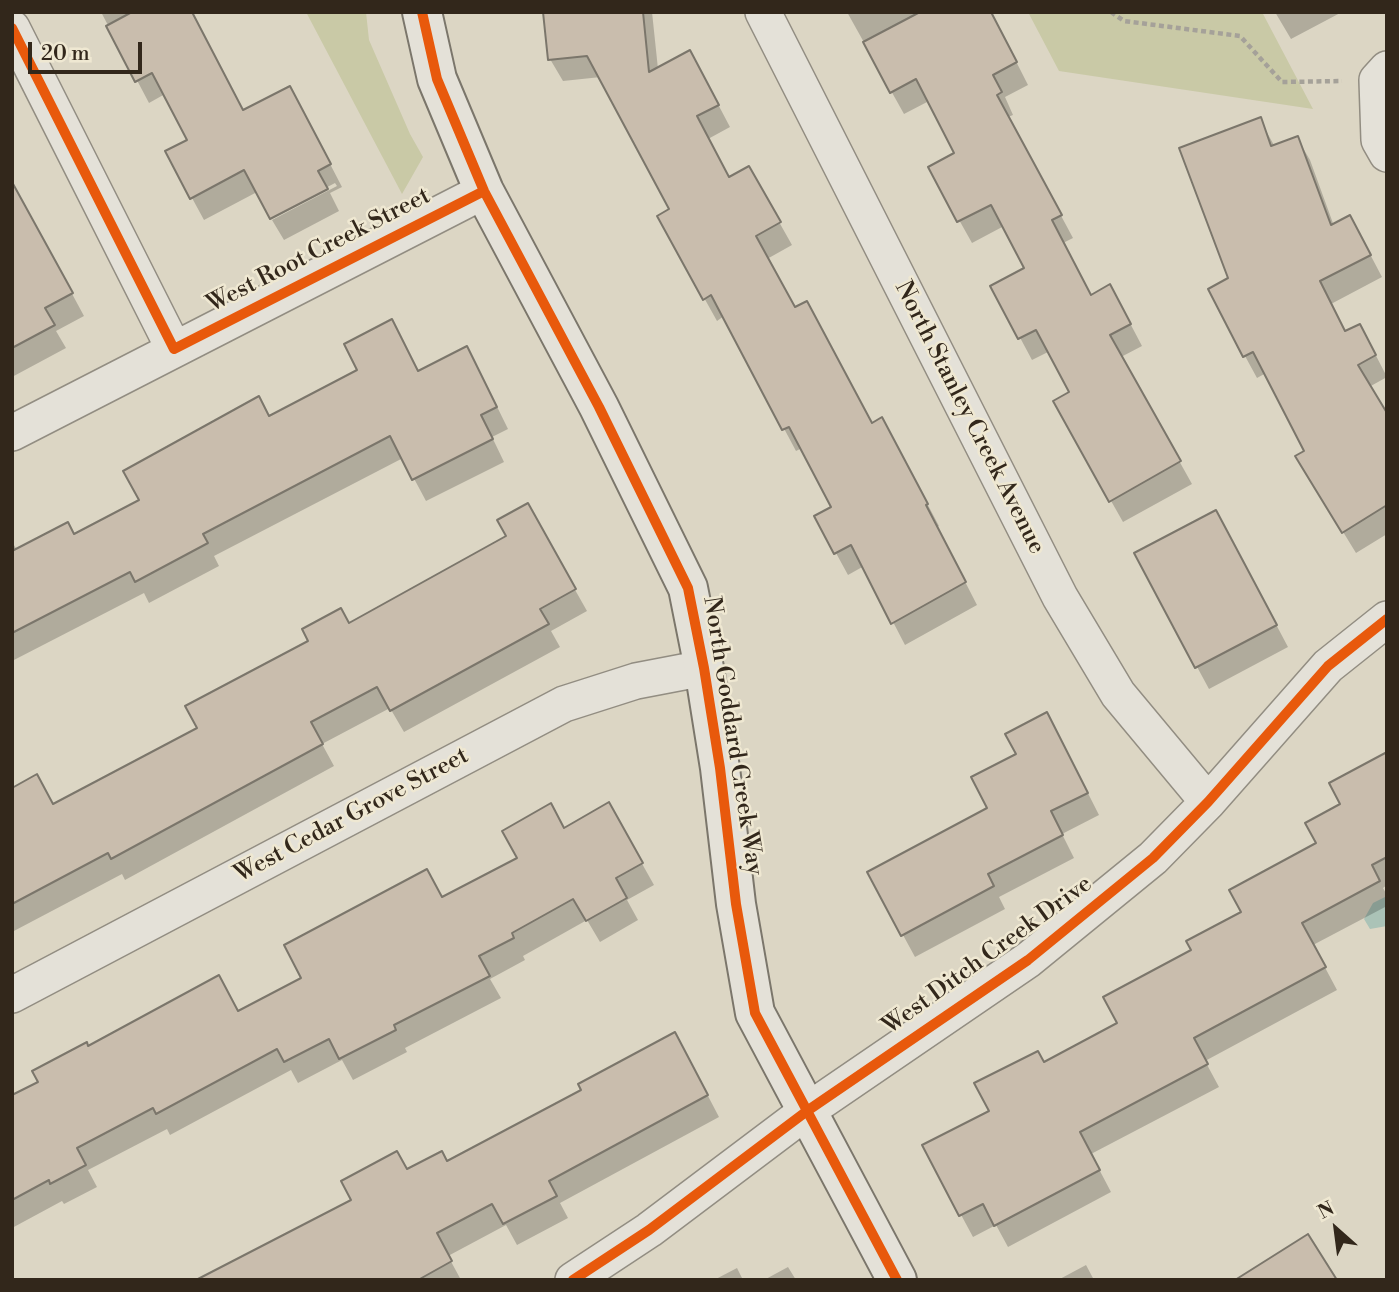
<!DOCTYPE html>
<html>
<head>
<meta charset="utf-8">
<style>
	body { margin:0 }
	#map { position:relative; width:1399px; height:1292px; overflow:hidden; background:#dcd6c4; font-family:"Libre Bodoni",serif }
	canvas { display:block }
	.frame { position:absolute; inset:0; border:14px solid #32271b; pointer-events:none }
	.north { position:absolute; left:1301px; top:1194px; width:70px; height:70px; -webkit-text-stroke:5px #efe8d2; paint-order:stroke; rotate:332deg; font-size:19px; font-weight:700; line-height:28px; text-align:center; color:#32271b }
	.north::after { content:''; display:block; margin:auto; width:24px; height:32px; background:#32271b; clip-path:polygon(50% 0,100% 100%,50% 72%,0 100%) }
	.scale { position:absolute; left:28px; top:42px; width:114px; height:32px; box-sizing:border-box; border:4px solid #32271b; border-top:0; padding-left:9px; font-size:21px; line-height:24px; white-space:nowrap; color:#32271b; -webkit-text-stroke:5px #efe8d2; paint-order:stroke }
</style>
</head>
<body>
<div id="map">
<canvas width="1399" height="1292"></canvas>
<div class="frame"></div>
<div class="north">N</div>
<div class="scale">20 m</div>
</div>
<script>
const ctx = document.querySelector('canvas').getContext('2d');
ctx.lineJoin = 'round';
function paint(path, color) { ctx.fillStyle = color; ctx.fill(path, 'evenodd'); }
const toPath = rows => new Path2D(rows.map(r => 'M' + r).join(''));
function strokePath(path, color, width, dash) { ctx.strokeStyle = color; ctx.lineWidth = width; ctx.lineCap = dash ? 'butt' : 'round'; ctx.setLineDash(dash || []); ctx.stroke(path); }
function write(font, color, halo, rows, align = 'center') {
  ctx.font = font + ' "Libre Bodoni",serif'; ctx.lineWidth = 5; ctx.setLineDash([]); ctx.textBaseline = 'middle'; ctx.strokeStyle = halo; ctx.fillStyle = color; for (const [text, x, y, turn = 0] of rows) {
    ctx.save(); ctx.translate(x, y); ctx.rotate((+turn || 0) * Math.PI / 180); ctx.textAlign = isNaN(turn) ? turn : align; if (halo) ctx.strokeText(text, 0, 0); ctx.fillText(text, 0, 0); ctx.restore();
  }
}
const green = toPath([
	[306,12,366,12,369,40,410,134,423,157,402,194],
	[1028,12,1262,12,1313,109,1059,71]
]);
const water = toPath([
	[1387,896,1387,926,1370,929,1364,919,1373,903]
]);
const shadow = toPath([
	[101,12,191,12,243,112,302,110,342,187,330,193,339,211,284,240,272,220,337,186,335,183,270,217,257,192,204,220,167,152,189,140,165,94,149,103],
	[545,12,652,12,658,69,702,74,730,127,708,139,729,178,761,190,792,245,767,259,795,309,872,425,894,441,939,526,937,527,977,605,905,645,864,566,848,575,836,553,834,507,802,448,796,451,724,316,717,321,659,217,671,210,601,77,563,81,550,59],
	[847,12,991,12,1028,85,1005,97,1013,115,1008,117,1073,238,1063,243,1091,296,1122,308,1142,346,1121,357,1192,484,1123,522,1055,402,1071,393,1050,351,1032,360,993,287,1027,269,1004,226,972,243,930,168,956,154,929,101,904,114],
	[1275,12,1342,12,1291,39],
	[1260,120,1275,147,1297,138,1310,160,1334,226,1362,239,1382,277,1331,304,1346,333,1372,348,1387,377,1369,387,1387,417,1387,534,1356,553,1310,478,1306,452,1266,373,1257,378,1245,356,1230,279],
	[12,228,43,240,84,316,56,331,66,348,12,377],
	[479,370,508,429,492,437,504,462,426,501,403,458,214,556,219,566,149,603,144,593,12,661,12,542,17,550,74,536,141,501,269,418,419,372],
	[527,505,587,611,551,631,560,647,404,732,390,708,322,744,334,766,125,880,122,874,12,932,12,790,53,806,199,729,349,625,509,537],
	[1228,534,1288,647,1209,689,1136,554],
	[1059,736,1099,815,1062,834,1074,858,999,897,1005,909,915,957,903,935,990,809,1019,755],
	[1387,754,1387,885,1383,888,1387,895,1387,906,1313,945,1337,990,1205,1061,1219,1087,1091,1154,1111,1192,1008,1247,996,1225,973,1237,924,1146,991,1111,1043,1064,1119,1024,1194,950,1243,913,1318,843,1342,805],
	[609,805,654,885,627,900,638,920,600,942,587,920,523,956,525,960,490,979,501,998,405,1048,407,1052,353,1080,342,1060,298,1083,291,1070,170,1135,167,1129,88,1170,97,1187,64,1204,62,1201,12,1228,12,1097,40,1082,88,1048,238,1013,442,899,519,859,564,830],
	[687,1056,719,1117,560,1203,568,1218,517,1245,506,1225,448,1256,461,1280,206,1280,407,1171,447,1164],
	[1086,1265,1094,1280,1058,1280],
	[788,1267,796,1280,764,1280],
	[737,1268,743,1280,714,1280]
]);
const building = toPath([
	[132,12,192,12,243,110,290,86,331,164,318,171,328,189,270,219,244,170,190,199,165,151,187,140,152,73,135,82,106,26,132,12],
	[543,12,643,12,649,72,690,50,719,105,697,116,729,177,749,166,781,222,756,236,795,307,807,301,872,423,882,417,928,504,926,505,966,582,891,624,851,545,834,554,814,516,831,507,789,427,782,430,711,295,703,300,657,216,669,209,587,56,548,60,543,12],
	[920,12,991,12,1017,62,993,75,1002,92,997,95,1062,215,1052,220,1091,295,1110,284,1131,324,1110,335,1181,461,1109,502,1053,401,1069,392,1036,330,1018,339,990,286,1024,268,991,205,957,222,928,167,954,153,916,79,890,93,863,42,920,12],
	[1261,117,1271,146,1298,136,1331,225,1350,215,1371,255,1320,281,1345,331,1360,324,1376,355,1358,365,1387,413,1387,505,1342,533,1295,456,1304,451,1253,352,1243,357,1208,289,1228,278,1179,148,1261,117],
	[12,182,73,293,45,308,55,325,12,348,12,182],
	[392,319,418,371,467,346,497,407,481,415,493,439,412,480,390,436,203,534,208,543,135,582,130,572,12,633,12,551,68,522,74,534,139,500,123,471,259,396,269,416,357,370,344,344,392,319],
	[528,503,576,589,540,609,549,624,390,711,377,687,311,722,323,744,111,859,108,853,12,904,12,788,37,774,53,804,197,728,185,706,308,641,302,629,341,608,349,623,506,536,497,520,528,503],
	[1216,510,1277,625,1195,668,1134,553,1216,510],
	[1047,712,1088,793,1051,811,1063,835,988,874,994,886,901,936,867,872,987,808,971,777,1016,754,1005,734,1047,712],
	[1387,752,1387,857,1372,865,1380,881,1302,923,1326,967,1194,1038,1208,1064,1080,1132,1100,1170,994,1226,983,1204,959,1216,922,1145,989,1111,974,1083,1038,1051,1044,1062,1117,1023,1103,997,1191,950,1186,941,1241,912,1229,890,1316,843,1305,823,1340,804,1329,783,1387,752],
	[609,802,643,863,616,878,627,898,586,921,573,899,512,933,514,938,479,956,490,976,394,1025,396,1030,339,1059,329,1039,284,1062,277,1049,156,1114,153,1108,77,1148,86,1165,50,1184,49,1180,12,1200,12,1095,38,1082,32,1071,87,1042,88,1046,219,975,238,1011,301,978,284,945,427,869,442,897,517,858,502,831,551,803,564,828,609,802],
	[675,1032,708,1095,549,1181,557,1196,503,1224,492,1204,437,1233,452,1261,418,1280,196,1280,351,1200,341,1181,397,1151,407,1169,442,1151,447,1161,581,1090,578,1084,675,1032],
	[1308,1234,1337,1280,1235,1280,1308,1234]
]);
const path = toPath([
	[1111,12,1124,21,1240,36,1282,82,1342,81]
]);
const street = toPath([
	[763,12,1060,597,1118,694,1208,802],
	[12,28,174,349],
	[1387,69,1377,80,1379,140,1387,154],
	[12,433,484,191],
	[12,995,564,704,636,681,704,668],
	[573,1280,649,1230,807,1111,1028,960,1153,858,1208,802,1328,666,1387,619]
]);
const secondary = toPath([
	[422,12,437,79,484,191,599,407,688,588,704,668,720,768,736,904,755,1013,897,1280]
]);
const cycleway = toPath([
	[422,12,437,79,484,191,599,407,688,588,704,668,720,768,736,904,755,1013,897,1280],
	[12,28,174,349,484,191],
	[573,1280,649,1230,807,1111,1028,960,1153,858,1208,802,1328,666,1387,619]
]);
const streetNames = [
	["West Root Creek Street",319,251,-27],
	["North Stanley Creek Avenue",969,418,63],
	["North Goddard Creek Way",732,736,81],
	["West Cedar Grove Street",352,816,-28],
	["West Ditch Creek Drive",988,956,-36]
];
paint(green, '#c9c9a6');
paint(water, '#abc3b7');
paint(shadow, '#0003');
paint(building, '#c9bdad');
strokePath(building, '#7b766b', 2);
strokePath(street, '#928d82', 38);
strokePath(secondary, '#7b766b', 42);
strokePath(path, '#a5a199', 4.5, [5, 3.5]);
strokePath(street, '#e4e1d8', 35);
strokePath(secondary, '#e4e1d8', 38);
strokePath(cycleway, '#e8590c', 10);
write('24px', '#32271b', '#efe8d2', streetNames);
</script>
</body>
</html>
